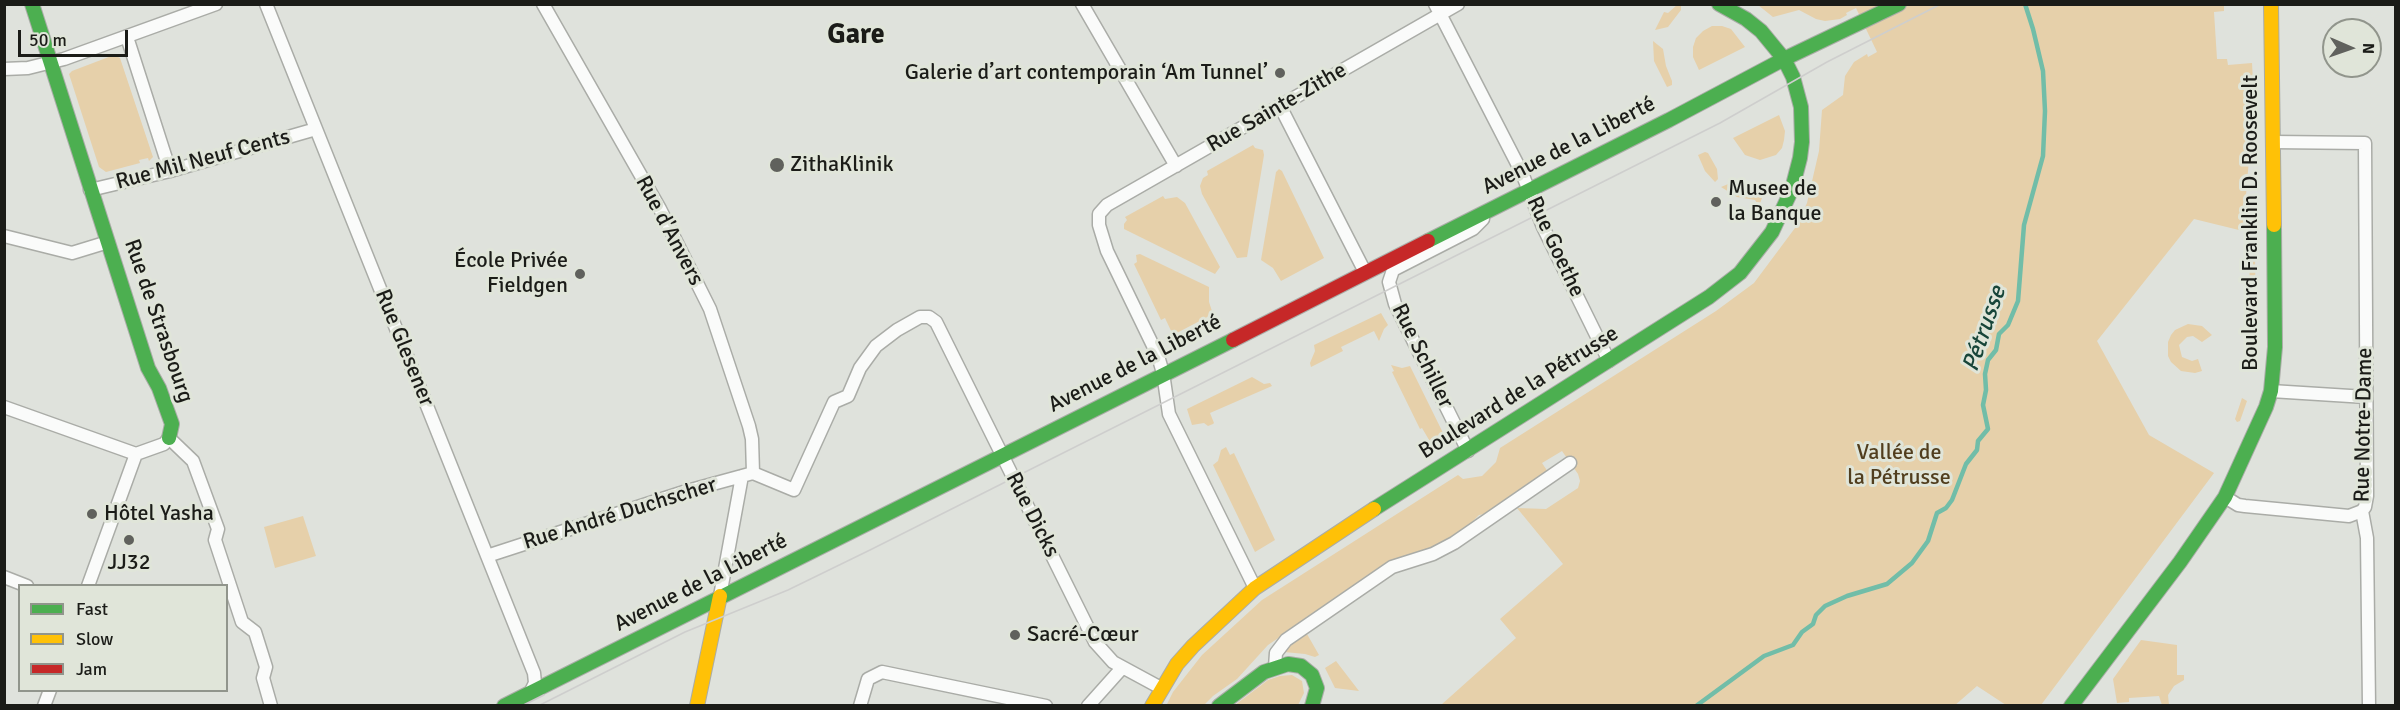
<!DOCTYPE html>
<html>
<head>
<meta charset="utf-8">
<style>
	body { margin:0 }
	#map { position:relative; width:2400px; height:710px; overflow:hidden; background:#dfe2dc; font-family:Signika,sans-serif }
	canvas { display:block }
	.frame { position:absolute; inset:0; border:6px solid #1b1c18; pointer-events:none }
	.legend { position:absolute; left:18px; top:584px; width:210px; height:108px; box-sizing:border-box; background:#e0e5d9; border:2px solid #91958c; margin:0; padding:8px 10px; list-style:none; font-size:18px; color:#1b1c18 }
	.legend li { display:flex; align-items:center; gap:12px; height:30px }
	.legend b { width:30px; border:2px solid #91958c }
	.north { position:absolute; left:2322px; top:18px; width:60px; height:60px; box-sizing:border-box; background:#e0e5d9; border:2px solid #91958c; border-radius:50%; rotate:92deg; font-size:16px; font-weight:700; line-height:24px; text-align:center; color:#1b1c18 }
	.north::after { content:''; display:block; margin:auto; width:21px; height:27px; background:#60615d; clip-path:polygon(50% 0,100% 100%,50% 72%,0 100%) }
	.scale { position:absolute; left:18px; top:30px; width:110px; height:27px; box-sizing:border-box; border:3px solid #1b1c18; border-top:0; padding-left:8px; font-size:18px; line-height:21px; white-space:nowrap; color:#1b1c18; -webkit-text-stroke:4px #e0e5d9; paint-order:stroke }
</style>
</head>
<body>
<div id="map">
<canvas width="2400" height="710"></canvas>
<div class="frame"></div>
<ul class="legend">
<li><b style="height:8px;background:#4caf50"></b>Fast</li>
<li><b style="height:8px;background:#ffc107"></b>Slow</li>
<li><b style="height:8px;background:#c62828"></b>Jam</li>
</ul>
<div class="north">N</div>
<div class="scale">50 m</div>
</div>
<script>
const ctx = document.querySelector('canvas').getContext('2d');
ctx.lineJoin = 'round';
function paint(path, color) { ctx.fillStyle = color; ctx.fill(path, 'evenodd'); }
const toPath = rows => new Path2D(rows.map(r => 'M' + r).join(''));
function strokePath(path, color, width, dash) { ctx.strokeStyle = color; ctx.lineWidth = width; ctx.lineCap = dash ? 'butt' : 'round'; ctx.setLineDash(dash || []); ctx.stroke(path); }
function write(font, color, halo, rows, align = 'center') {
  ctx.font = font + ' Signika,sans-serif'; ctx.lineWidth = 6; ctx.setLineDash([]); ctx.textBaseline = 'middle'; ctx.strokeStyle = halo; ctx.fillStyle = color; for (const [text, x, y, turn = 0] of rows) {
    ctx.save(); ctx.translate(x, y); ctx.rotate((+turn || 0) * Math.PI / 180); ctx.textAlign = isNaN(turn) ? turn : align; if (halo) ctx.strokeText(text, 0, 0); ctx.fillText(text, 0, 0); ctx.restore();
  }
}
const green = toPath([
	[1677,5,1681,6,1681,10,1668,27,1655,30,1664,12,1668,13],
	[1758,5,2230,5,2224,5,2224,11,2214,12,2217,59,2227,59,2228,65,2252,63,2254,99,2243,231,2194,219,2097,341,2149,435,2214,473,2041,705,2006,705,1977,686,1954,706,1441,705,1516,638,1500,619,1563,564,1517,508,1546,509,1578,488,1580,481,1578,474,1562,451,1542,463,1548,472,1490,513,1479,515,1461,533,1442,545,1391,562,1268,645,1237,679,1213,696,1204,705,1166,706,1173,692,1202,655,1262,600,1458,475,1463,479,1482,476,1496,462,1500,448,1716,311,1754,283,1795,228,1807,203,1819,151,1822,110,1843,95,1845,76,1854,62,1867,54,1868,57,1877,52,1856,8,1846,13,1847,15,1840,19,1825,21,1816,19,1799,10,1773,17],
	[1712,26,1722,26,1731,29,1745,47,1699,70,1693,57,1693,47,1696,38,1703,31],
	[1653,41,1663,49,1666,66,1672,81,1672,85,1667,87,1654,61],
	[114,55,120,58,153,157,149,161,148,158,139,160,140,163,106,172,99,167,69,74,72,71],
	[1779,115,1785,131,1784,140,1782,148,1776,155,1760,160,1745,155,1733,138],
	[1253,145,1255,148,1263,150,1264,155,1247,257,1237,258,1202,194,1200,186,1203,178,1208,175,1207,171],
	[1705,152,1708,153,1717,169,1718,179,1715,182,1705,171,1698,155],
	[1279,169,1282,171,1324,258,1281,281,1273,268,1261,260,1276,172],
	[1733,182,1750,190,1752,195,1762,198,1759,206,1755,200,1737,197,1721,187],
	[1163,196,1165,199,1177,197,1185,203,1220,267,1215,274,1124,229,1124,224,1127,220,1125,217],
	[2253,251,2255,254,2256,324,2254,326,2251,324,2249,254],
	[1140,254,1209,287,1209,302,1213,314,1173,335,1165,318,1161,320,1134,264,1137,262,1136,255],
	[1381,313,1388,325,1384,329,1379,341,1374,331,1341,347,1343,351,1311,367,1310,363,1315,351,1314,345],
	[2188,324,2202,326,2212,335,2202,342,2193,336,2187,337,2179,345,2182,357,2192,361,2198,359,2202,371,2195,373,2181,371,2171,362,2168,356,2168,342,2171,335,2175,330],
	[1391,365,1402,368,1410,366,1446,439,1435,450,1422,428,1420,429,1392,372,1394,371],
	[1252,377,1264,384,1270,383,1272,386,1210,413,1214,423,1213,424,1208,426,1204,423,1192,425,1187,409],
	[2242,398,2247,401,2240,421,2237,422,2235,419],
	[1226,447,1230,455,1234,453,1275,540,1255,552,1213,465,1218,461,1221,450],
	[303,516,316,556,275,568,264,527],
	[1307,634,1319,655,1315,657,1305,654,1284,652,1289,644],
	[2141,640,2177,645,2177,675,2184,675,2184,680,2174,686,2168,695,2169,705,2162,705,2159,696,2129,698,2129,702,2117,703,2113,679],
	[1336,661,1359,691,1335,688,1325,668],
	[1292,675,1302,681,1304,693,1298,705,1235,705,1268,680,1280,676]
]);
const stream = toPath([
	[1696,706,1764,656,1793,645,1802,632,1813,624,1816,615,1825,606,1847,596,1887,584,1912,563,1928,541,1937,513,1946,508,1952,500,1966,464,1977,450,1978,441,1988,429,1983,405,1986,390,1985,374,1988,360,1996,350,1999,334,2008,325,2018,301,2024,225,2043,156,2045,111,2043,71,2033,29,2025,4]
]);
const street = toPath([
	[266,4,534,673,535,683,530,693],
	[543,4,660,209,710,309,749,426,752,439,753,473],
	[1082,4,1176,166],
	[1435,4,1522,173,1543,227,1609,361],
	[127,37,170,171],
	[4,69,28,68,64,59,216,4],
	[1280,106,1365,272],
	[2273,142,2365,143,2367,496,2365,507,2362,511,2367,538,2369,706],
	[90,190,170,171,316,129],
	[4,236,72,253,108,242],
	[2271,391,2366,397],
	[4,407,136,454,164,444,169,438,193,461,218,529,215,540,242,622,255,632,266,667,263,678,271,706],
	[1468,451,1395,304,1389,282,1393,270,1473,229,1483,219],
	[753,473,794,490,834,402,848,396,860,368,876,346,897,330,920,317,929,317,936,322,1095,642,1113,662,1161,688],
	[2225,497,2238,505,2245,506,2349,516,2362,511],
	[487,556,687,491,753,473],
	[4,577,27,586],
	[88,586,136,454],
	[1255,588,1169,414,1163,373,1158,356,1107,251,1099,225,1099,214,1107,205,1458,4],
	[720,596,742,476],
	[1275,667,1276,653,1286,640,1392,567,1433,554,1454,543,1570,463],
	[44,706,50,690],
	[860,706,868,679,882,672,1046,706],
	[1088,706,1122,668]
]);
const fast = toPath([
	[32,4,148,368,159,388,172,424,169,438],
	[1719,4,1746,19,1761,31,1784,59],
	[1428,241,1669,120,1784,59,1899,4],
	[1374,509,1709,297,1740,273,1772,232,1792,189,1800,158,1802,142,1801,107,1793,77,1784,59],
	[504,706,1233,340],
	[1219,706,1264,672,1288,664,1301,666,1312,675,1317,688,1312,706],
	[2071,706,2180,562,2225,497,2266,407,2271,391,2275,347,2274,225]
]);
const slow = toPath([
	[2271,4,2274,225],
	[697,706,720,596],
	[1152,706,1177,664,1193,646,1255,588,1374,509]
]);
const jam = toPath([
	[1233,340,1428,241]
]);
const tram = toPath([
	[522,706,544,695],
	[538,706,685,632,788,590,870,550,1720,123,1827,62,1941,4]
]);
const markers = [
	[1280,73,6,"#60615d"],
	[777,165,8,"#60615d"],
	[1716,202,6,"#60615d"],
	[580,274,6,"#60615d"],
	[92,514,6,"#60615d"],
	[129,540,6,"#60615d"],
	[1015,635,6,"#60615d"]
];
const poiNames = [
	["Galerie d’art contemporain ‘Am Tunnel’",1268,73,"right"],
	["ZithaKlinik",790,165],
	["Musee de",1728,189],
	["la Banque",1728,214],
	["École Privée",568,261,"right"],
	["Fieldgen",568,286,"right"],
	["Hôtel Yasha",104,514],
	["JJ32",129,563,"center"],
	["Sacré-Cœur",1027,635]
];
const streetNames = [
	["Rue Sainte-Zithe",1277,108,-30],
	["Avenue de la Liberté",1569,146,-27],
	["Rue Mil Neuf Cents",203,160,-15],
	["Boulevard Franklin D. Roosevelt",2251,223,-90],
	["Rue d'Anvers",669,231,62],
	["Rue Goethe",1555,247,65],
	["Rue de Strasbourg",158,321,71],
	["Rue Glesener",404,348,68],
	["Rue Schiller",1422,356,64],
	["Avenue de la Liberté",1135,364,-27],
	["Boulevard de la Pétrusse",1519,393,-32],
	["Rue Notre-Dame",2364,425,-89],
	["Rue André Duchscher",620,514,-17],
	["Rue Dicks",1032,515,63],
	["Avenue de la Liberté",701,583,-27]
];
const parkNames = [
	["Vallée de",1899,453],
	["la Pétrusse",1899,478]
];
const waterNames = [
	["Pétrusse",1985,329,-71]
];
const districtNames = [
	["Gare",856,36]
];
paint(green, '#e6d0aa');
strokePath(stream, '#71bda8', 4.5);
strokePath(street, '#aaaca7', 15);
strokePath(fast, '#aaaca7', 16);
strokePath(slow, '#aaaca7', 16);
strokePath(jam, '#aaaca7', 16);
strokePath(street, '#fafbfa', 12);
strokePath(fast, '#4caf50', 14);
strokePath(slow, '#ffc107', 14);
strokePath(jam, '#c62828', 14);
strokePath(tram, '#cececd', 1.5);
for (const [x, y, r, color] of markers) { const dot = new Path2D(); dot.arc(x, y, r, 0, 2 * Math.PI); ctx.fillStyle = color; ctx.fill(dot); strokePath(dot, '#e0e5d9', 2); }
write('22px', '#1b1c18', '#e0e5d9', poiNames, 'left');
write('22px', '#1b1c18', '#e0e5d9', streetNames);
write('22px', '#513e1e', '#e0e5d9', parkNames);
write('italic 24px', '#174539', '#e0e5d9', waterNames);
write('bold 28px', '#1b1c18', '#e0e5d9', districtNames);
</script>
</body>
</html>
